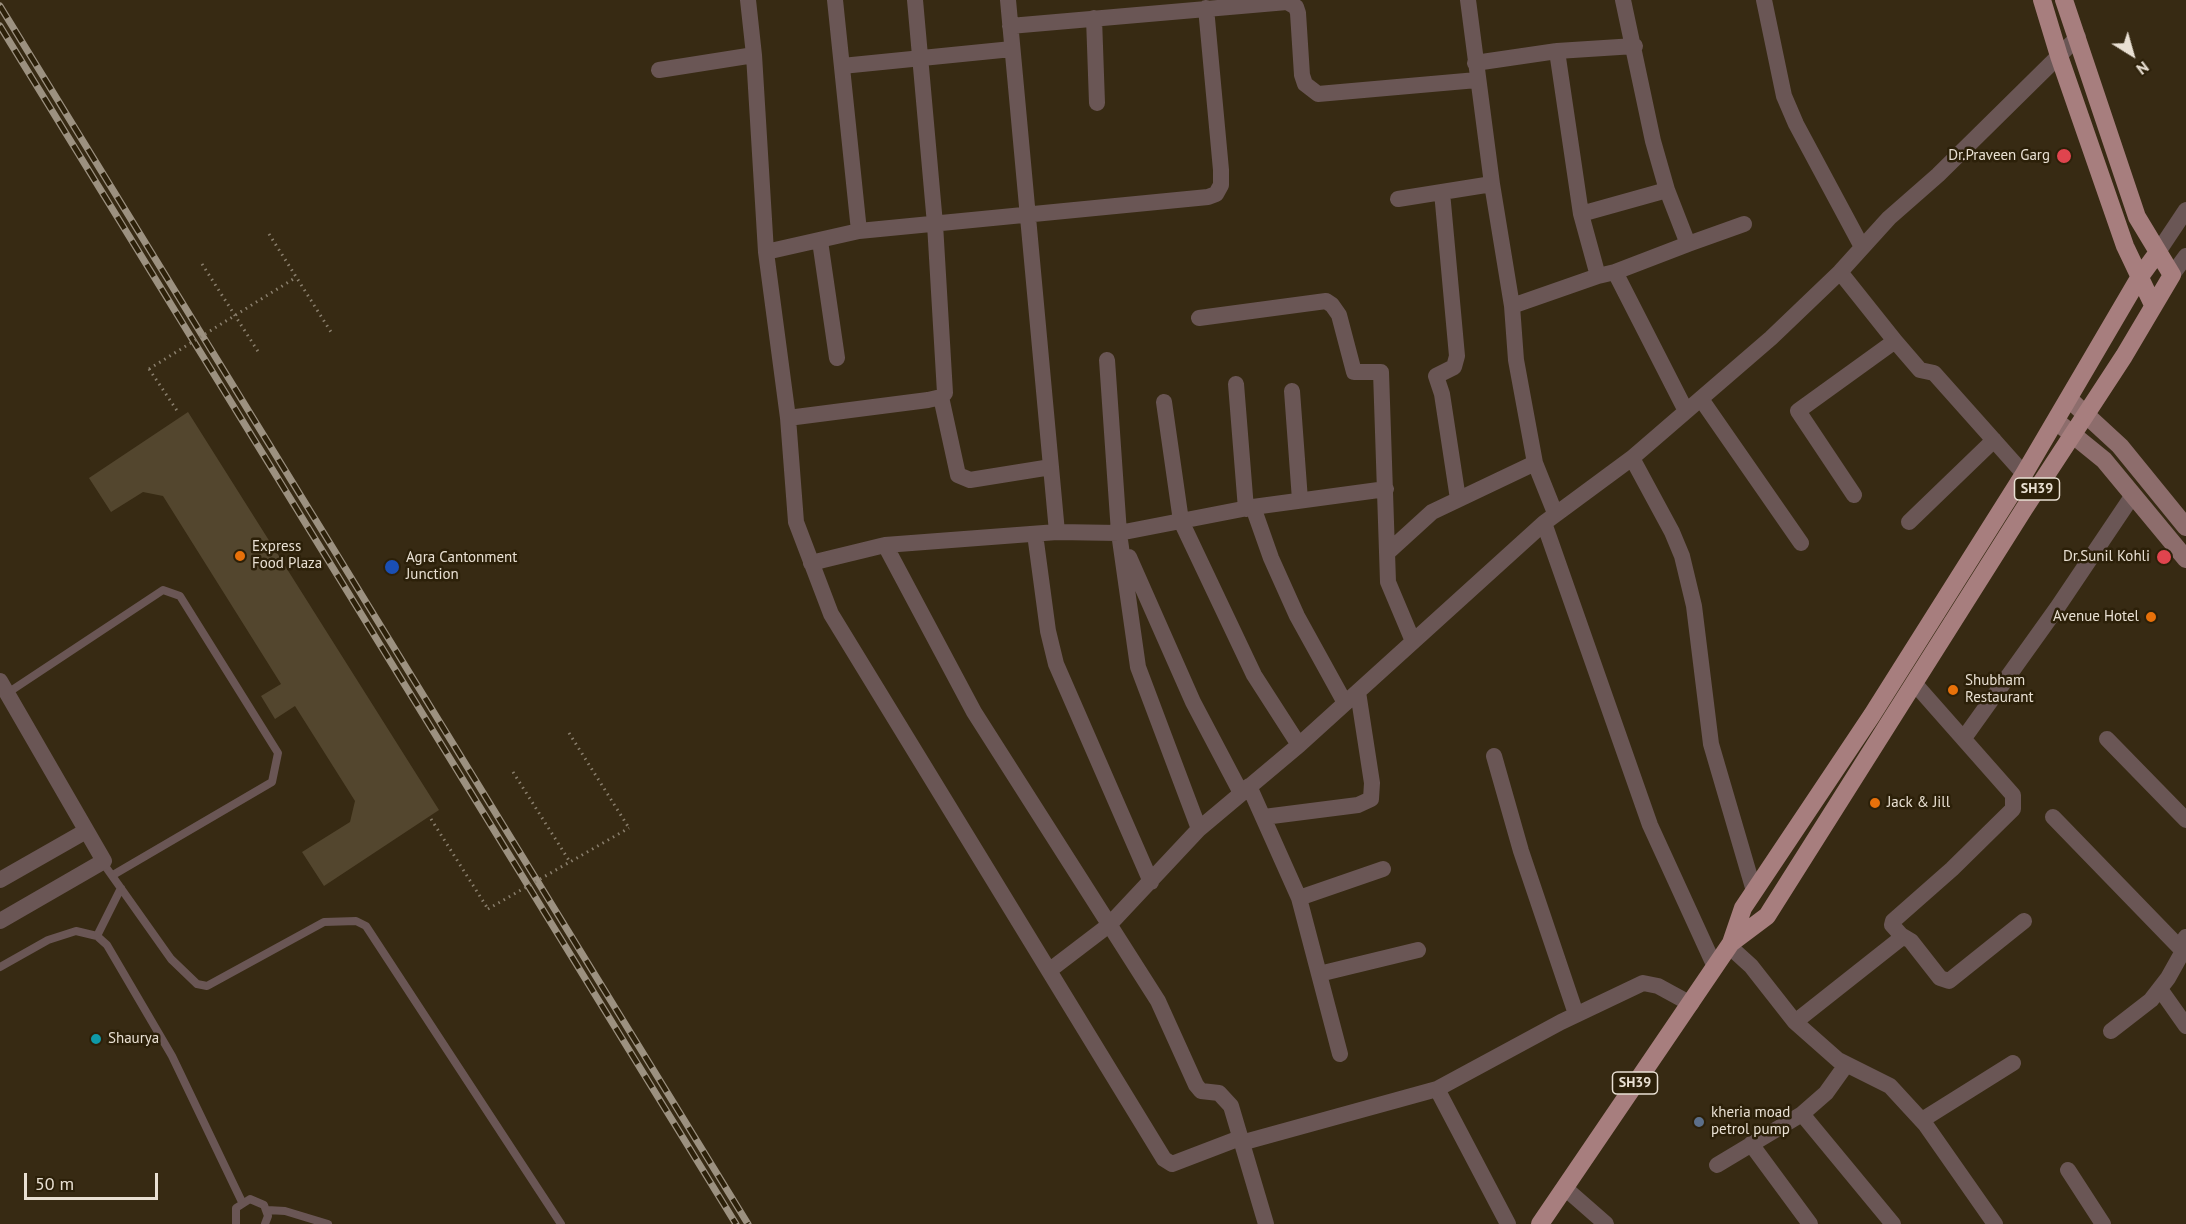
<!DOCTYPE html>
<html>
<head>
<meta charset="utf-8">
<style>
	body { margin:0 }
	#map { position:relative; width:2186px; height:1224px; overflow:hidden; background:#372a13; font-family:"PT Sans",sans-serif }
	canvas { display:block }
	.north { position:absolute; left:2102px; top:24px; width:60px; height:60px; -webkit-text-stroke:4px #2c2009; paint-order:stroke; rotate:143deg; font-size:16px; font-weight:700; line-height:24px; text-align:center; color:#e9e0d3 }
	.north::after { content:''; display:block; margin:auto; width:21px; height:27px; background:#e9e0d3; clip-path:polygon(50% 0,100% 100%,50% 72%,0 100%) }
	.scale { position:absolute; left:24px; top:1173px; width:134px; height:27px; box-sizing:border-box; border:3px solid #e9e0d3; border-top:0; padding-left:8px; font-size:18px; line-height:21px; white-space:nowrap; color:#e9e0d3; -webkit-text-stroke:4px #2c2009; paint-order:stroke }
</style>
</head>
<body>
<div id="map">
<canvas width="2186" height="1224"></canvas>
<div class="north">N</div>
<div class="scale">50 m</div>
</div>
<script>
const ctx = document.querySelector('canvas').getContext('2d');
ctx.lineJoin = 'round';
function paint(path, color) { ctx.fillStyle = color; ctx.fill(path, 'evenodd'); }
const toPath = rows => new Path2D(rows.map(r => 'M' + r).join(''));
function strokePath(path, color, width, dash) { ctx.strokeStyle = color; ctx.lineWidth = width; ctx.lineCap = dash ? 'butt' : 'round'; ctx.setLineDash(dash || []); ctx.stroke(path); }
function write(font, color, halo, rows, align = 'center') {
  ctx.font = font + ' "PT Sans",sans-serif'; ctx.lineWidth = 5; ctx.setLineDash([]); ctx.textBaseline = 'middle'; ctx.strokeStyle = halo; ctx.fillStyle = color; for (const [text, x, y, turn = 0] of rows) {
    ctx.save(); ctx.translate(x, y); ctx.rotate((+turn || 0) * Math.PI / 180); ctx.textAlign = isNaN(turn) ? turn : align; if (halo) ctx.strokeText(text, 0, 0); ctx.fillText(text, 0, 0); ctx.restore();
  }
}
const building = toPath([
	[188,412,439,810,324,886,302,852,350,822,355,801,295,706,275,719,261,696,281,684,163,496,143,492,111,512,89,478]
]);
const path = toPath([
	[269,234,331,332],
	[202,264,259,353],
	[149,369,178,412],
	[569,733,629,828],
	[513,772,570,862],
	[431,819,488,909]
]);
const lane = toPath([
	[6,694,163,590,180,596,278,753,272,782,113,875],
	[103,863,171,959,197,984,207,986,324,922,356,921,366,926,561,1224],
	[97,936,121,888],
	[0,967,48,940,76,931,97,936,107,945,172,1056,242,1202],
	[267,1210,285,1211,328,1224],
	[236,1224,236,1208,250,1199,264,1205,268,1216,265,1224]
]);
const street = toPath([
	[748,0,754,55,766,252,788,418,796,522,831,614,1164,1159,1172,1164,1240,1138],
	[835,0,859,231],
	[1008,0,1057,532],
	[1468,0,1492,184,1512,306,1516,360,1535,463,1555,513],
	[1623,0,1653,141,1667,190,1688,244,1744,224],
	[1764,0,1784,96,1796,124,1862,247],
	[1094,18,1097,103],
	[1010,26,1287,2,1296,7,1298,13,1302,75,1305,84,1318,94,1477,80],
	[1557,51,1581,214],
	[1475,63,1557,51,1635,46],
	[842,66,1012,49],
	[659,70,754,55],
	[1667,190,1581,214,1598,276,1615,272,1688,244],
	[1442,192,1457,356,1454,367,1436,376,1442,394,1458,499],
	[1398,199,1492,184],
	[820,241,837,358],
	[766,252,859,231,1208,197,1216,194,1221,185,1221,170,1206,8],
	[2158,252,2186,210],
	[1615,272,1686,411],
	[1840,272,1895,341,1798,411,1854,495],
	[2172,275,2186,256],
	[1512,306,1598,276],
	[1199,318,1326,301,1332,305,1339,315,1354,372,1381,372,1388,582,1412,639],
	[1895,341,1920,370,1934,373,2024,474],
	[1107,360,1119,533,1138,667,1199,829],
	[1236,384,1246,509],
	[1292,391,1300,500],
	[941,397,958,475,970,480,1051,467],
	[1701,399,1801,543],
	[1164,402,1181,521,1254,675,1299,745],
	[788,418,928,400,941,397,945,393,935,224,915,0],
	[1632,458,1672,532,1682,556,1694,606,1711,744,1754,891],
	[1253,507,1271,558,1297,616,1345,703],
	[1909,522,1994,440],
	[1544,523,1650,825,1715,967],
	[1035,534,1048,631,1056,664,1151,882],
	[885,545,974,712,1158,1001,1196,1085,1201,1091,1219,1093,1231,1106,1266,1224],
	[1387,553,1432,512,1535,463],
	[1129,557,1193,702,1241,793],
	[811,563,885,545,1057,532,1119,533,1253,507,1386,489],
	[0,681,104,861,0,921],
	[1964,738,2057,608,2133,495],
	[2107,739,2186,820],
	[1494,756,1521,851,1576,1014],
	[1249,786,1299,898,1383,869],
	[1264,817,1358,805,1371,799,1372,783,1358,692],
	[2053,817,2181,949],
	[0,880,86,831],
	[1299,898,1340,1054],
	[1901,935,1911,941,1940,978,1949,981,2024,921],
	[1729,946,1751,966,1795,1022,1838,1060,1890,1086,1925,1124,1995,1224],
	[1050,970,1109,925,1199,829,1299,745,1544,523,1632,458,1771,338,1840,272,1889,218,1938,175,2078,37],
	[1319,974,1418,950],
	[2160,989,2186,1026],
	[1795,1022,1900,939,1901,935,1892,925,1893,921,1952,869,2013,809,2013,795,1915,684],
	[2111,1031,2151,1000,2168,978,2182,953,2181,944,2186,937],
	[1437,1089,1561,1022,1643,983,1658,986,1691,1004],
	[1802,1114,1893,1224],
	[1922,1120,2013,1063],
	[1241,1143,1437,1089,1508,1224],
	[1751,1144,1810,1224],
	[1717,1165,1802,1114,1826,1093,1846,1065],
	[2068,1170,2103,1224],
	[1566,1189,1606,1224]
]);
const secondary = toPath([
	[2069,399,2120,446,2186,527],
	[2056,421,2104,460,2186,559]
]);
const primary = toPath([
	[2042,0,2059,56,2125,246,2153,305],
	[1731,943,1767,916,2024,509,2124,356,2172,275,2137,217,2064,0],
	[1540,1224,1731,943,1743,908,1872,715,2024,474,2139,278,2158,252]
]);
const rail = toPath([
	[0,6,748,1224],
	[0,26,736,1224]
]);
const pathBridge = toPath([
	[149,369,295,278],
	[488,909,629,828]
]);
const markers = [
	[2064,156,8,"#e0444e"],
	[240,556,6,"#e8710a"],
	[2164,557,8,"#e0444e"],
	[392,567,8,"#1a4fb4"],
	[2151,617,6,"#e8710a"],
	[1953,690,6,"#e8710a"],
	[1875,803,6,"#e8710a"],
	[96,1039,6,"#0f9aa8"],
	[1699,1122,6,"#5c6f8a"]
];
const shields = [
	[2037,489,45],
	[1635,1083,45]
];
const shieldNames = [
	["SH39",2037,489],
	["SH39",1635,1083]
];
const poiNames = [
	["Dr.Praveen Garg",2050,156,"right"],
	["Express",252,547],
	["Food Plaza",252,564],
	["Dr.Sunil Kohli",2150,557,"right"],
	["Agra Cantonment",406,558],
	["Junction",406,575],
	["Avenue Hotel",2139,617,"right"],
	["Shubham",1965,681],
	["Restaurant",1965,698],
	["Jack & Jill",1887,803],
	["Shaurya",108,1039],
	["kheria moad",1711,1113],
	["petrol pump",1711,1130]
];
paint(building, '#53462e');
strokePath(path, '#8a7f6d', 3, [1.5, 4.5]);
strokePath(lane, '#6a5655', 8);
strokePath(street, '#6a5655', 16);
strokePath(secondary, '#8d6d6c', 18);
strokePath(primary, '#a77e7e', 18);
strokePath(rail, '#9c9180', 7);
strokePath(rail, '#2c2009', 4.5, [14]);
strokePath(pathBridge, '#8a7f6d', 3, [1.5, 4.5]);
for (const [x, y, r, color] of markers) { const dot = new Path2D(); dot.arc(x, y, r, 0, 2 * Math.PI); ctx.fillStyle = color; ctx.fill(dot); strokePath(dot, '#2c2009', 2); }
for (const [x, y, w] of shields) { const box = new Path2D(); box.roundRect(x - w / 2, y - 11, w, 22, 4.5); ctx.fillStyle = '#2c2009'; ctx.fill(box); strokePath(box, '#e9e0d3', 1.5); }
write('bold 14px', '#e9e0d3', null, shieldNames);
write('15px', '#e9e0d3', '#2c2009', poiNames, 'left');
</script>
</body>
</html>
